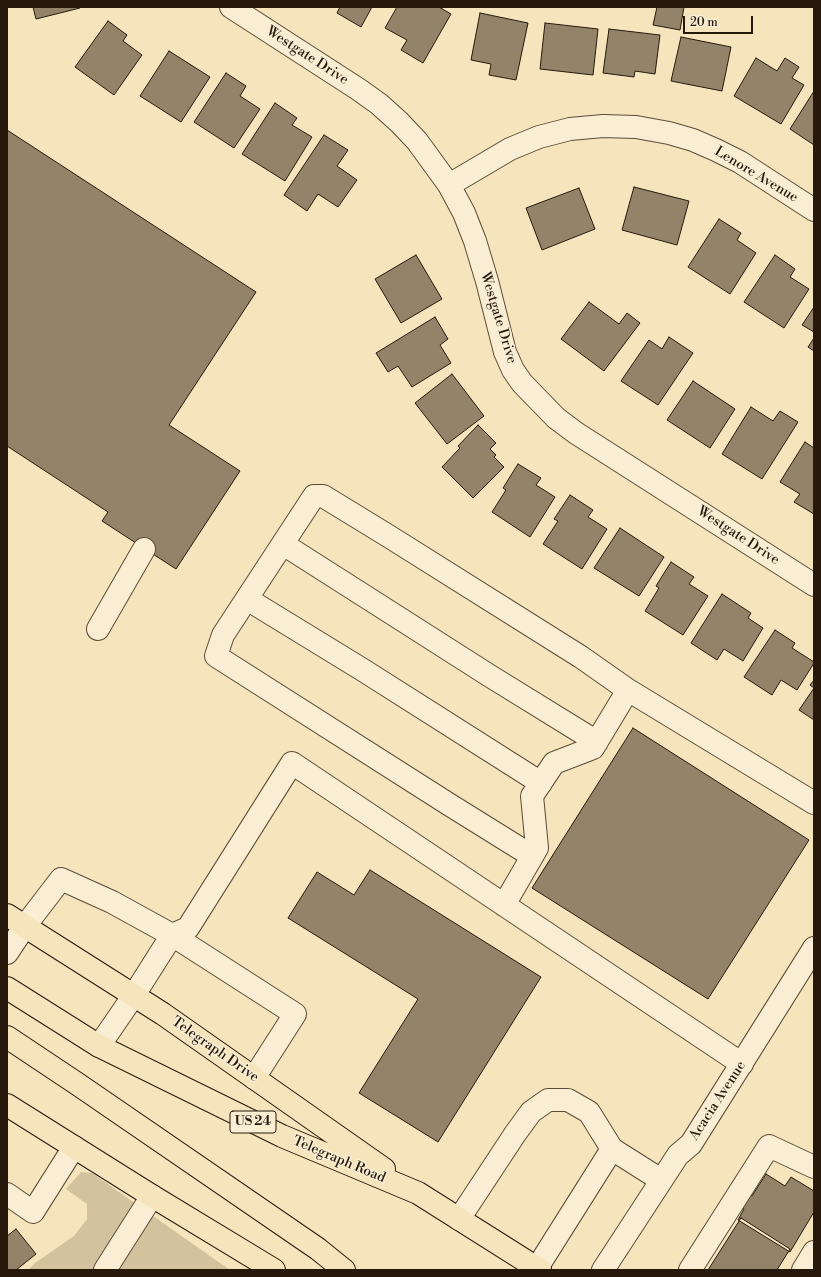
<!DOCTYPE html>
<html>
<head>
<meta charset="utf-8">
<style>
	body { margin:0 }
	#map { position:relative; width:821px; height:1277px; overflow:hidden; background:#f6e5bc; font-family:"Libre Bodoni",serif }
	canvas { display:block }
	.frame { position:absolute; inset:0; border:8px solid #27180c; pointer-events:none }
	.scale { position:absolute; left:683px; top:16px; width:70px; height:18px; box-sizing:border-box; border:2px solid #27180c; border-top:0; padding-left:5px; font-size:12px; line-height:14px; white-space:nowrap; color:#27180c; -webkit-text-stroke:3px #f9eed3; paint-order:stroke }
</style>
</head>
<body>
<div id="map">
<canvas width="821" height="1277"></canvas>
<div class="frame"></div>
<div class="scale">20 m</div>
</div>
<script>
const ctx = document.querySelector('canvas').getContext('2d');
ctx.lineJoin = 'round';
function paint(path, color) { ctx.fillStyle = color; ctx.fill(path, 'evenodd'); }
const toPath = rows => new Path2D(rows.map(r => 'M' + r).join(''));
function strokePath(path, color, width, dash) { ctx.strokeStyle = color; ctx.lineWidth = width; ctx.lineCap = dash ? 'butt' : 'round'; ctx.setLineDash(dash || []); ctx.stroke(path); }
function write(font, color, halo, rows, align = 'center') {
  ctx.font = font + ' "Libre Bodoni",serif'; ctx.lineWidth = 3; ctx.setLineDash([]); ctx.textBaseline = 'middle'; ctx.strokeStyle = halo; ctx.fillStyle = color; for (const [text, x, y, turn = 0] of rows) {
    ctx.save(); ctx.translate(x, y); ctx.rotate((+turn || 0) * Math.PI / 180); ctx.textAlign = isNaN(turn) ? turn : align; if (halo) ctx.strokeText(text, 0, 0); ctx.fillText(text, 0, 0); ctx.restore();
  }
}
const green = toPath([
	[81,1172,92,1173,230,1270,28,1270,35,1263,74,1236,87,1219,87,1204,66,1189]
]);
const building = toPath([
	[33,7,80,7,80,8,36,19,33,7],
	[340,7,372,7,361,27,337,13,340,7],
	[397,7,439,7,451,14,423,63,401,50,407,40,385,28,397,7],
	[657,7,684,7,680,30,653,25,657,7],
	[480,13,528,23,516,80,489,75,491,64,471,60,480,13],
	[108,21,127,35,123,41,142,55,114,95,75,67,108,21],
	[545,23,598,29,593,75,540,69,545,23],
	[609,29,660,35,655,74,635,71,634,77,603,73,609,29],
	[681,37,731,47,722,91,671,81,681,37],
	[169,51,210,77,181,122,140,96,169,51],
	[756,58,777,71,785,58,799,67,792,78,804,85,781,124,734,96,756,58],
	[226,73,246,86,240,96,260,109,234,148,194,122,226,73],
	[814,91,814,145,790,129,814,91],
	[275,103,297,118,292,125,312,137,285,181,242,154,275,103],
	[7,130,256,292,169,425,240,471,176,569,102,521,108,512,7,446,7,130],
	[324,135,348,150,337,166,357,180,338,207,318,194,307,211,284,195,324,135],
	[634,187,689,201,677,245,622,230,634,187],
	[579,188,595,229,542,250,526,208,579,188],
	[719,219,741,233,737,240,756,253,730,294,688,267,719,219],
	[416,255,442,299,401,323,375,279,416,255],
	[775,255,795,269,790,277,809,289,784,328,744,302,775,255],
	[589,302,619,324,627,313,640,323,604,371,561,339,589,302],
	[814,307,814,332,802,325,814,307],
	[435,317,448,339,440,345,451,363,412,387,398,366,388,372,376,353,435,317],
	[669,337,693,353,658,405,621,381,649,340,662,349,669,337],
	[814,338,814,351,808,347,814,338],
	[452,374,484,416,447,444,415,403,452,374],
	[693,381,735,409,710,448,667,420,693,381],
	[751,407,773,421,780,411,798,422,762,479,722,454,751,407],
	[478,425,496,443,490,449,496,455,494,457,504,467,473,498,442,467,460,448,458,446,478,425],
	[805,442,814,448,814,514,794,502,800,494,780,482,805,442],
	[518,464,541,478,536,485,555,497,530,537,492,512,506,490,503,488,518,464],
	[570,495,593,510,588,517,607,529,582,569,543,544,558,521,554,519,570,495],
	[620,528,664,557,639,596,594,568,620,528],
	[671,562,694,577,689,584,708,596,683,635,645,611,659,588,656,586,671,562],
	[722,594,751,613,748,618,763,628,743,661,724,649,717,660,691,643,722,594],
	[775,630,795,643,792,648,814,662,814,663,797,690,781,680,772,695,744,677,775,630],
	[814,680,814,720,799,710,814,688,810,685,814,680],
	[633,728,809,840,708,999,532,888,633,728],
	[370,870,541,977,438,1142,359,1093,418,999,288,918,317,872,354,895,370,870],
	[766,1174,785,1186,791,1177,814,1191,814,1212,790,1252,738,1220,744,1209,740,1206,748,1193,752,1196,766,1174],
	[741,1218,790,1249,777,1270,708,1270,741,1218],
	[16,1229,36,1254,16,1270,7,1270,7,1236,16,1229]
]);
const minor = toPath([
	[231,7,358,89,379,104,399,122,417,141,449,185,464,213,475,241,487,281,505,352,513,370,522,383,556,418,576,433,814,585],
	[449,185,510,149,539,137,570,129,603,126,636,127,669,133,693,140,716,150,740,162,814,210],
	[283,544,490,676,597,742],
	[247,599,363,670,541,783],
	[98,629,144,549],
	[532,856,450,805,216,656,223,635,314,496,323,496,390,537,581,657,628,690],
	[504,905,537,848,532,796,554,763,593,748,628,690,814,803],
	[7,953,25,926,61,879,112,902,172,935,295,1014,254,1078],
	[99,1046,134,995,172,935,188,928,292,763,742,1064],
	[7,1194,33,1212,74,1147],
	[459,1219,515,1134,531,1112,548,1100,568,1100,589,1112,612,1149,661,1180],
	[537,1268,612,1149],
	[105,1270,152,1196],
	[603,1270,678,1155,691,1144,814,948],
	[690,1270,769,1146,814,1167],
	[803,1270,814,1252]
]);
const major = toPath([
	[7,915,163,1014,384,1169],
	[7,988,99,1046,282,1136,418,1193,540,1270],
	[7,1037,76,1083,318,1249,344,1270],
	[7,1105,152,1196,274,1270]
]);
const shields = [
	[253,1122,46]
];
const shieldNames = [
	["US 24",253,1122]
];
const streetNames = [
	["Westgate Drive",307,56,33],
	["Lenore Avenue",756,175,31],
	["Westgate Drive",498,318,73],
	["Westgate Drive",738,536,33],
	["Telegraph Drive",215,1050,35],
	["Acacia Avenue",718,1101,-57],
	["Telegraph Road",339,1160,23]
];
paint(green, '#d3c29e');
paint(building, '#938368');
strokePath(building, '#27180c', 1);
strokePath(minor, '#5b4b38', 24);
strokePath(major, '#27180c', 24);
strokePath(minor, '#f9eed3', 22);
strokePath(major, '#f6e5bc', 22);
for (const [x, y, w] of shields) { const box = new Path2D(); box.roundRect(x - w / 2, y - 11, w, 22, 3); ctx.fillStyle = '#f9eed3'; ctx.fill(box); strokePath(box, '#27180c', 1); }
write('bold 13px', '#27180c', null, shieldNames);
write('14px', '#27180c', '#f9eed3', streetNames);
</script>
</body>
</html>
